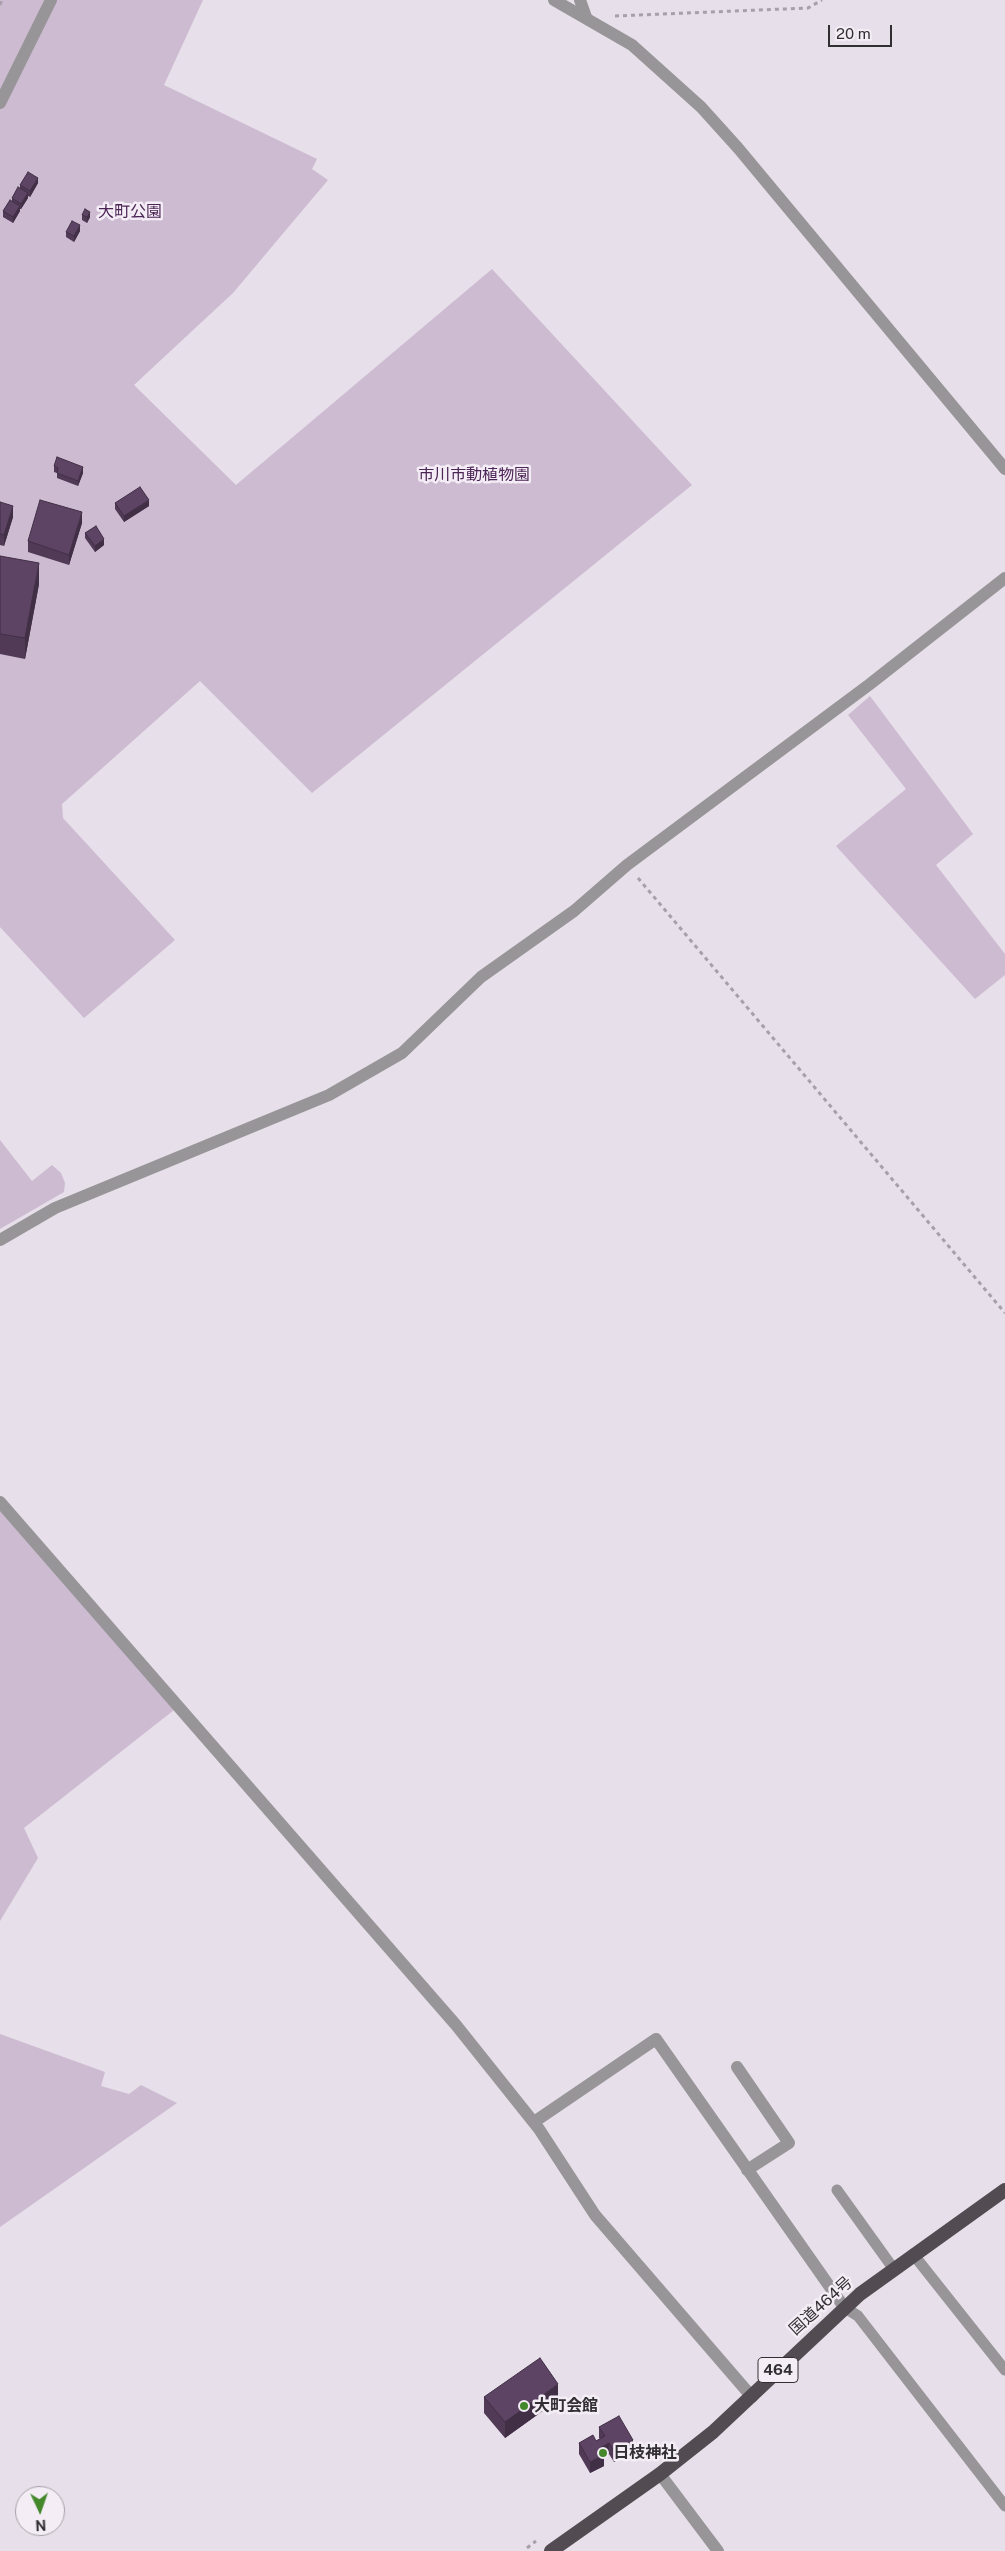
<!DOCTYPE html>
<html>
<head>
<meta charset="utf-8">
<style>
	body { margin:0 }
	#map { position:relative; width:1005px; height:2551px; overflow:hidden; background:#e7dfe9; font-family:"Public Sans",sans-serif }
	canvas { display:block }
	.north { position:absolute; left:15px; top:2486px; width:50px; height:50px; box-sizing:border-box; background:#f4edf6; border:1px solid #a6a1a8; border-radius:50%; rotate:177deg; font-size:14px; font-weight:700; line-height:20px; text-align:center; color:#322f33 }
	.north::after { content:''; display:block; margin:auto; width:18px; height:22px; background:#44882c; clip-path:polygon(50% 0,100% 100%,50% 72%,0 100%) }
	.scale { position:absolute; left:828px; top:25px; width:64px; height:22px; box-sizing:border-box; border:2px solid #322f33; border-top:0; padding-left:6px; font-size:15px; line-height:18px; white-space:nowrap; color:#322f33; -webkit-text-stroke:4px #f4edf6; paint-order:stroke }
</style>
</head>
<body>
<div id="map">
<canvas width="1005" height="2551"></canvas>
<div class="north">N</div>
<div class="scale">20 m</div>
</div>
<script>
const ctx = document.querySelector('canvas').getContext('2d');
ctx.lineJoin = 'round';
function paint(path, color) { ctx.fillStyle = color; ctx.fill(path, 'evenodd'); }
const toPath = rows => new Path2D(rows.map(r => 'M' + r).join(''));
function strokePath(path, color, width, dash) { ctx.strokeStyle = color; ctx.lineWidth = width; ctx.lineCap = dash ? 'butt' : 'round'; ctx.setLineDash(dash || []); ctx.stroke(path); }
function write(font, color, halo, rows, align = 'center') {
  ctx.font = font + ' "Public Sans","Noto Sans JP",sans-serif'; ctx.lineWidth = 5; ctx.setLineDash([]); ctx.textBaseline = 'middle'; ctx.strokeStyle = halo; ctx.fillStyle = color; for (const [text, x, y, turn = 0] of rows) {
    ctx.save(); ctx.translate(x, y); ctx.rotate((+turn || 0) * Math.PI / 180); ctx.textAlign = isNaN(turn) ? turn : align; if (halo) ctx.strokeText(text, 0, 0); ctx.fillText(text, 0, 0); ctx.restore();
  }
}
const green = toPath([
	[0,0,203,0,164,85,317,159,312,169,328,180,233,293,134,385,236,485,492,269,692,485,312,793,200,681,62,804,63,818,175,940,84,1018,0,927],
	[870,696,973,834,936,865,1005,954,1005,975,975,999,836,846,906,789,848,715],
	[0,1140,32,1181,52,1165,61,1173,65,1183,64,1192,0,1229],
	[0,1511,174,1710,24,1828,38,1858,0,1921],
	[0,2034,105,2072,101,2086,129,2094,141,2085,177,2103,0,2227]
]);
const path = toPath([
	[0,5,2,0],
	[615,16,808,8,822,0],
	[638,878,1005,1313],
	[527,2548,536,2541]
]);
const service = toPath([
	[837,2190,893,2268],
	[913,2254,1005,2370],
	[844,2307,858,2316,1005,2506]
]);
const pedestrian = toPath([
	[0,103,51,0]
]);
const minor = toPath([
	[580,0,586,17],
	[0,1240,55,1208,329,1095,402,1053,481,977,574,911,627,865,870,684,1005,578],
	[0,1502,456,2025,539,2129,595,2215,752,2397],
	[737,2067,789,2143,747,2170],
	[534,2122,656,2039,844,2307],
	[660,2474,718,2551]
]);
const tertiary = toPath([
	[554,0,632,45,701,107,738,148,1005,469]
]);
const trunk = toPath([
	[551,2551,660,2474,713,2432,860,2294,1005,2190]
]);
const wall = toPath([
	[38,183,30,197,28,196,28,198,21,209,20,209,20,211,13,223,3,217,3,211,12,201,12,198,20,188,20,185],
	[82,215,90,217,87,223,82,220],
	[80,231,74,242,66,237,66,232],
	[54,466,83,473,78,486,57,478,57,473,54,472],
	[0,502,13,517,4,546,0,545],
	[115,503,149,506,124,522,115,509],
	[82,523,69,565,28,552,28,541],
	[85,533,104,545,95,552,85,538],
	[0,556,39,584,25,659,0,654],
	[484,2397,558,2400,505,2438,484,2413],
	[599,2427,633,2451,614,2462,609,2454,604,2457,604,2466,590,2473,579,2454,579,2443,596,2441,600,2439,599,2438]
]);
const shadedWall = toPath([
	[38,178,38,183,30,197,30,191],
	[28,193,28,198,21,209,21,204],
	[20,206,20,211,13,223,13,217],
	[90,212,90,217,87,223,87,217],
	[80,225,80,231,74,242,74,236],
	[83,467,83,473,78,486,78,481],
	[149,500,149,506,124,522,124,516],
	[13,506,13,517,4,546,4,535],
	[82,512,82,523,69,565,69,555],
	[104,539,104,545,95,552,95,546],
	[39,563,39,584,25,659,25,638],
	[558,2384,558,2400,505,2438,505,2422],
	[633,2440,633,2451,614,2462,614,2452],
	[609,2443,609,2454,604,2457,604,2466,590,2473,590,2462,600,2448]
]);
const building = toPath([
	[28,172,38,178,30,191,20,185,28,172],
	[18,187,28,193,21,204,12,198,18,187],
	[10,200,20,206,13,217,3,211,10,200],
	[85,209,90,212,87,217,82,215,85,209],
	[72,221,80,225,74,236,66,232,72,221],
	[57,457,83,467,78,481,57,473,58,468,54,466,57,457],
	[140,487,149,500,124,516,115,503,140,487],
	[40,500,82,512,69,555,28,541,40,500],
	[0,502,13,506,4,535,0,534,0,502],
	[96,526,104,539,95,546,85,533,96,526],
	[0,556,39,563,25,638,0,634,0,556],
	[540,2358,558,2384,505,2422,484,2397,540,2358],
	[619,2416,633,2440,614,2452,609,2443,600,2448,604,2455,590,2462,579,2443,593,2435,596,2441,605,2436,599,2427,619,2416]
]);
const markers = [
	[524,2406,5,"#44882c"],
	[603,2453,5,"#44882c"]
];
const shields = [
	[778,2370,40]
];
const shieldNames = [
	["464",778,2370]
];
const parkNames = [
	["大町公園",130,212],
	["市川市動植物園",474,475]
];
const streetNames = [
	["国道464号",821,2306,-42]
];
const poiNames = [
	["大町会館",534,2406],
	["日枝神社",613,2453]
];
paint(green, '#cdbbd2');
strokePath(path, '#a7a0a8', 3, [4, 4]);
strokePath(service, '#989599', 11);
strokePath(pedestrian, '#989599', 12);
strokePath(minor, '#989599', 12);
strokePath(tertiary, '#989599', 12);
strokePath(trunk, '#524c52', 14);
paint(wall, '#503a56');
paint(shadedWall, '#412f46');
paint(building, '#5d4364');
strokePath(building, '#412f46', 1);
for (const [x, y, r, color] of markers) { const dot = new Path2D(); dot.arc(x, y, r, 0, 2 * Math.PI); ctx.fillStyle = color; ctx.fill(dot); strokePath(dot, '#f4edf6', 2); }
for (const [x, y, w] of shields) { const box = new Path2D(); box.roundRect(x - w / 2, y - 12.5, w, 25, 4); ctx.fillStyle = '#f4edf6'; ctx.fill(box); strokePath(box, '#322f33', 1); }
write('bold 15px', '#322f33', null, shieldNames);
write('16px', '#4b2555', '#f4edf6', parkNames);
write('16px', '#322f33', '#f4edf6', streetNames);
write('bold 16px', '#322f33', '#f4edf6', poiNames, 'left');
</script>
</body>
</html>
